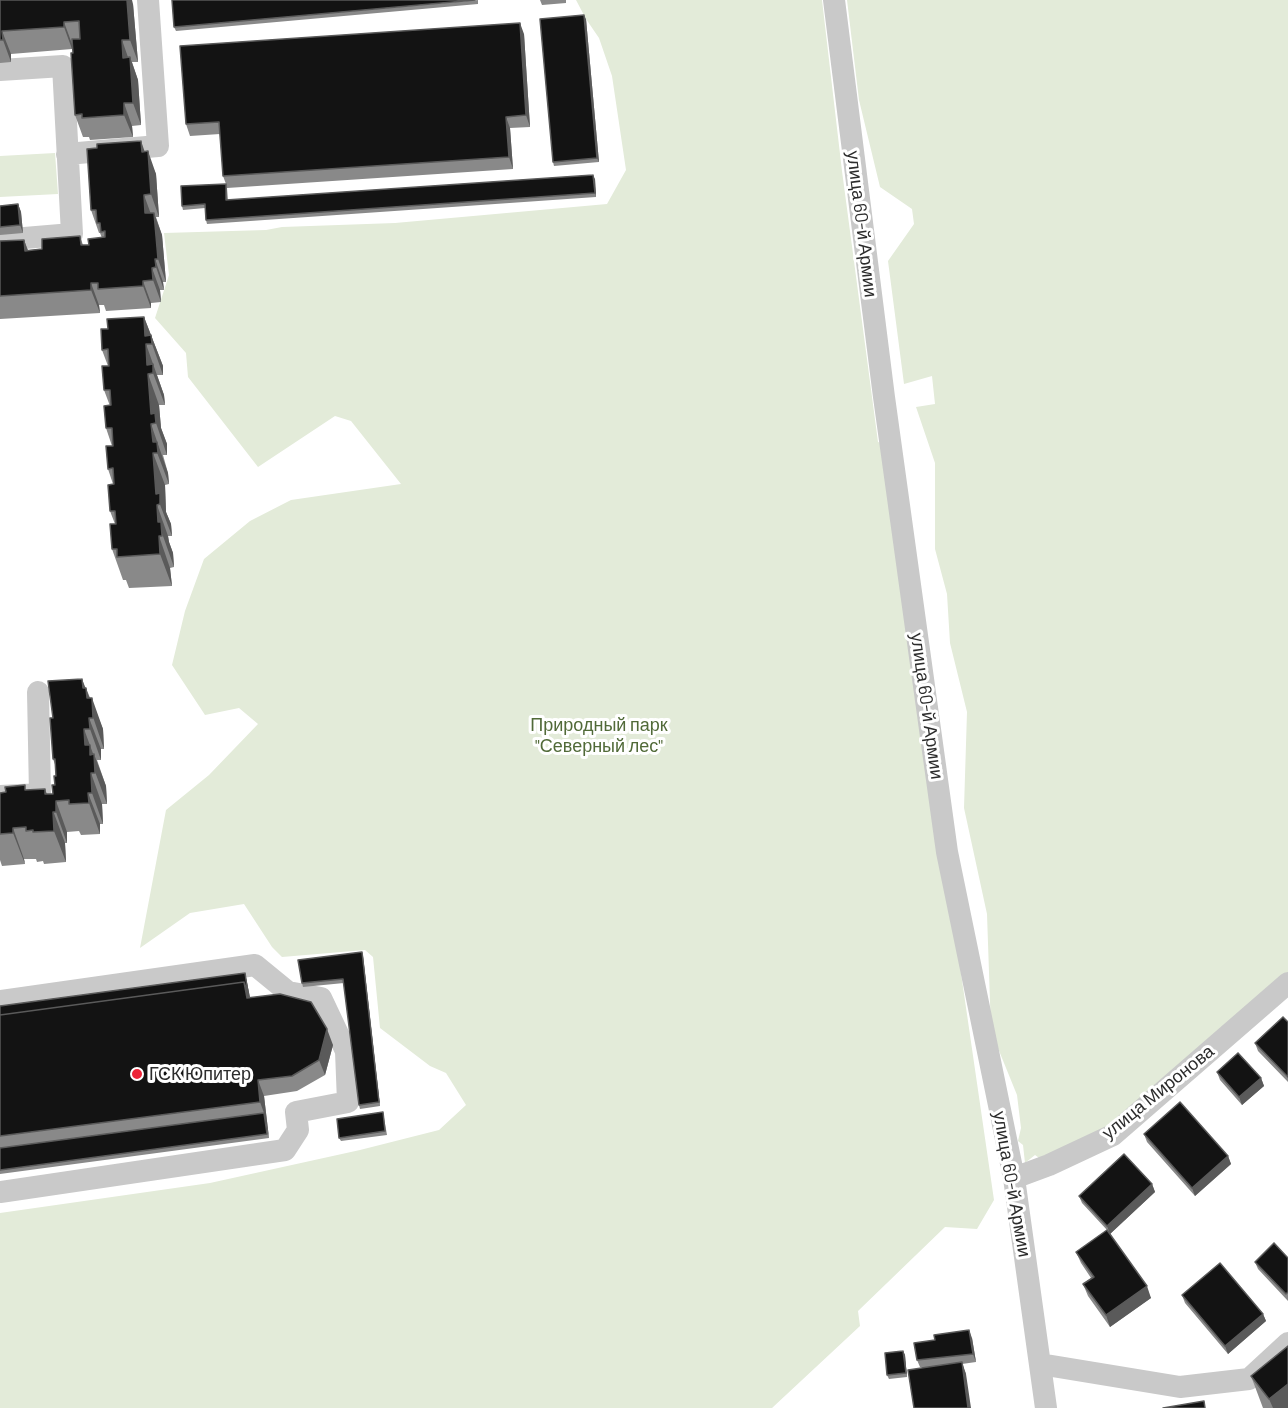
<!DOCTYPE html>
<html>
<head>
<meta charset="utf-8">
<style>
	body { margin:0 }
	canvas { display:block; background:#fff }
</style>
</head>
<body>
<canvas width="1288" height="1408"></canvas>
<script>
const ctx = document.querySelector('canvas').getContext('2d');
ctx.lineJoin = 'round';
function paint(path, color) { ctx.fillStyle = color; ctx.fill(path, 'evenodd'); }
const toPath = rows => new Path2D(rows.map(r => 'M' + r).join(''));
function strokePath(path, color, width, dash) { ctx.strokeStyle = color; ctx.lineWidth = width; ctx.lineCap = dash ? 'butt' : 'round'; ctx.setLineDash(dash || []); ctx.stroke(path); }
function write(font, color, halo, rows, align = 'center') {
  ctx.font = font + ' Barlow,sans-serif'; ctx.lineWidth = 6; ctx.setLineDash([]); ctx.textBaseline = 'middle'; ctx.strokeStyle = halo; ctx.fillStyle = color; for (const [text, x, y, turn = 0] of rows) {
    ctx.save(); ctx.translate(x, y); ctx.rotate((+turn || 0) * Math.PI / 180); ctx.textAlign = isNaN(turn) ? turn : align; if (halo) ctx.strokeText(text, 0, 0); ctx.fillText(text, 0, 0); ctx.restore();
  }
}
const green = toPath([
	[576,0,822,0,842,171,878,442,884,444,994,1200,977,1229,945,1227,858,1311,860,1326,772,1408,0,1408,0,1213,210,1183,360,1150,439,1130,466,1105,446,1073,430,1066,380,1028,373,957,365,950,282,957,272,947,244,904,190,913,140,948,166,810,209,775,258,724,239,708,205,715,172,665,185,611,204,559,250,521,291,500,401,484,351,421,335,416,258,467,188,377,186,353,155,318,169,275,164,233,266,230,282,227,395,223,607,204,626,170,612,76,599,38,586,19],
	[847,0,1288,0,1288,983,1113,1135,1049,1165,1035,1155,1025,1163,1023,1145,1018,1141,1021,1128,1017,1095,991,1031,987,914,964,808,967,712,950,643,947,594,935,549,935,463,916,407,935,404,932,376,904,384,888,261,914,224,912,209,880,187,859,100],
	[55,153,58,194,0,197,0,156]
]);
const minor = toPath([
	[834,0,884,397,947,852,1014,1178,1046,1408],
	[0,70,63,66,72,234,0,240],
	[67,154,158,146,148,0],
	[0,796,40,794,38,692],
	[0,1001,255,965,288,992,321,998,346,1051,348,1102,296,1112,298,1130,285,1150,0,1192],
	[1014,1178,1049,1165,1113,1135,1288,983],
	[1040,1364,1180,1387,1249,1379,1288,1343]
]);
const wall = toPath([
	[0,0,133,4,138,62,132,62,138,80,141,125,132,126,133,137,90,140,89,137,83,137,75,115,73,44,72,49,11,54,11,62,0,63],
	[478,0,478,4,176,31,174,27],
	[540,0,566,0,566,3,542,5],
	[586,19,599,162,554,166,553,162],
	[524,34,530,127,510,128,513,169,227,188,228,200,595,179,596,197,207,224,206,220,205,208,183,210,182,206,226,184,223,176,220,134,190,136,186,124],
	[145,152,156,174,159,217,156,217,162,235,166,282,163,282,164,290,160,290,161,302,151,303,151,308,106,311,104,305,99,305,100,313,0,319,0,241,24,240,28,250,42,249,80,236,83,245,89,245,102,238,100,233,99,233,91,210],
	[18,204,21,212,23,233,0,235,0,206],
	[144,317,163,366,163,375,157,375,164,395,165,405,159,405,161,428,167,444,167,455,163,455,168,473,169,484,165,485,166,512,171,524,172,536,168,536,169,542,173,553,174,567,170,568,172,586,129,588,126,580,123,580,112,549,115,524,110,511,113,484,108,469,112,446,106,428,110,406,104,390,108,366,102,350,108,329],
	[85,688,86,688,103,729,104,749,101,749,101,760,97,760,106,786,107,804,102,804,103,824,100,824,100,834,81,835,79,831,67,832,67,843,65,843,66,862,44,864,43,861,37,862,36,859,24,859,25,864,2,866,0,860,0,793,26,790,47,794,53,794,56,776,56,767,53,759,53,718],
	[362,952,363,956,380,1106,360,1109,359,1105,344,983,303,987,302,983],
	[245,973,250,998,333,1045,325,1075,297,1091,264,1096,269,1138,0,1174,0,1006],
	[1288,1022,1288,1082,1258,1051,1255,1043],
	[1217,1072,1261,1078,1264,1086,1242,1105,1220,1080],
	[383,1112,387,1135,341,1141,339,1138],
	[1144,1134,1228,1156,1231,1164,1195,1196,1147,1142],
	[1152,1184,1155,1192,1110,1234,1151,1298,1110,1327,1088,1296,1083,1284,1091,1278,1081,1263,1076,1252,1107,1230,1082,1203,1079,1196],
	[1288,1258,1288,1301,1258,1269,1255,1262],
	[1182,1295,1263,1314,1266,1321,1228,1354,1185,1303],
	[972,1338,976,1362,962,1364,966,1374,920,1367,917,1360],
	[903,1351,905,1355,907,1377,889,1379,887,1375],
	[1251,1376,1288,1408,1263,1408]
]);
const shadedWall = toPath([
	[126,0,132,0,133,4,138,62,130,40],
	[584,15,586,19,599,162,597,158],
	[64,22,72,44,72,49,64,27],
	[520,23,524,34,530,127,526,115],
	[2,31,11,54,11,62,3,40],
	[122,40,130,63,123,58],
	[130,57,138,80,141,125,133,103],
	[124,103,132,126,133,137,124,115],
	[506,117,510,128,513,169,509,157],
	[141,141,148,161,148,151,156,174,159,217,151,194,142,152],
	[593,175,595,179,596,197,595,193],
	[144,195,152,217,145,213],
	[18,204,21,212,23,233,20,225],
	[154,213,162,235,166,282,158,259],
	[24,240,32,262,25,251],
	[155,259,163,282,164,290,156,267],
	[152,268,160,290,161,302,153,280],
	[143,281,151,303,151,308,143,286],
	[91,283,99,305,100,313,91,290],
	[144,317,163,366,163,375,152,344,145,336],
	[146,344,164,395,165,405,153,373,147,365],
	[148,374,159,405,161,428,167,444,167,455,156,423,151,414],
	[151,424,168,473,169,484,153,442],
	[153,453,165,485,166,512,171,524,172,536,156,494],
	[157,505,168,536,169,542,173,553,174,567,158,522],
	[159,536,170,568,172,586,160,554],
	[82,679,92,704,92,698,103,729,104,749,83,688],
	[89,718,101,749,101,760,90,729],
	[84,729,95,759,94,754,106,786,107,804,85,745],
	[91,773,102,804,103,824,92,793],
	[45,789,65,843,66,862,54,831,45,794],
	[88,793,100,824,100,834,89,803],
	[56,801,67,832,67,843,56,812],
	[13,828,24,859,25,864,13,833],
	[362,952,363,956,380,1106,379,1102],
	[245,973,250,997,247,998,244,982],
	[327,1029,333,1045,325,1075,319,1060],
	[1261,1078,1264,1086,1242,1105,1239,1097],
	[258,1080,264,1096,269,1138,264,1113,260,1102],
	[1228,1156,1231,1164,1195,1196,1192,1188],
	[1152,1184,1155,1192,1110,1234,1107,1226],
	[1147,1286,1151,1298,1110,1327,1106,1315],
	[1263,1314,1266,1321,1228,1354,1225,1346],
	[969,1330,972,1338,976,1362,973,1354],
	[903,1351,905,1355,907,1377,906,1373],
	[962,1362,966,1374,971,1408,968,1408],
	[1288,1384,1288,1408,1273,1408,1269,1399]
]);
const building = toPath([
	[0,0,127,0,130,40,122,40,123,58,130,57,133,103,124,103,124,115,82,118,82,114,75,115,71,53,73,53,72,39,80,39,79,21,64,22,64,27,2,31,3,40,0,40,0,0],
	[172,0,475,0,174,27,172,0],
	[584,15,597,158,553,162,540,19,584,15],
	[520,23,526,115,506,117,509,157,223,176,219,122,186,124,180,46,520,23],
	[141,141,142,152,148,151,151,194,144,195,145,213,154,213,158,259,155,259,156,267,152,268,153,280,143,281,143,286,98,289,98,283,91,283,91,290,0,296,0,241,24,240,25,251,42,249,42,239,80,236,81,245,89,245,88,239,105,237,105,231,101,232,100,223,97,223,96,210,91,210,87,149,97,148,97,144,141,141],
	[593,175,595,193,206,220,205,204,182,206,181,186,226,184,226,200,593,175],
	[18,204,20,225,0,227,0,206,18,204],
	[144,317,145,336,151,335,152,344,146,344,147,365,153,364,153,373,148,374,151,414,155,413,156,423,151,424,153,442,157,442,158,453,153,453,156,494,160,493,160,504,157,505,158,522,161,522,162,536,159,536,160,554,117,557,117,549,112,549,110,524,116,524,115,511,110,511,108,485,114,484,113,468,108,469,106,446,113,446,112,428,106,428,104,406,111,405,110,390,104,390,102,366,109,366,108,349,102,350,101,329,108,329,107,319,144,317],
	[82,679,83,688,86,688,87,698,92,698,93,718,89,718,90,729,84,729,85,745,90,745,90,755,94,754,95,773,91,773,92,793,88,793,89,803,69,804,69,800,56,801,56,812,53,812,54,831,33,832,33,830,26,831,26,827,13,828,13,833,0,834,0,793,6,792,5,787,25,785,25,790,45,789,45,794,53,794,52,785,55,785,54,776,56,776,55,759,53,759,50,718,53,718,48,681,82,679],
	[362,952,379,1102,359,1105,343,979,302,983,298,960,362,952],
	[245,973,248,993,244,982,0,1015,0,1006,245,973],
	[244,982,247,998,280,994,311,1002,327,1029,319,1060,292,1076,258,1080,260,1102,0,1136,0,1015,244,982],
	[1283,1017,1288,1022,1288,1077,1255,1043,1283,1017],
	[1238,1053,1261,1078,1239,1097,1217,1072,1238,1053],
	[1180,1102,1228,1156,1192,1188,1144,1134,1180,1102],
	[383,1112,385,1131,339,1138,337,1119,383,1112],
	[264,1113,267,1134,0,1170,0,1148,264,1113],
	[1124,1154,1152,1184,1107,1226,1079,1196,1124,1154],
	[1107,1230,1147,1286,1106,1315,1083,1284,1094,1277,1076,1252,1107,1230],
	[1274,1243,1288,1258,1288,1292,1286,1294,1255,1262,1274,1243],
	[1220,1263,1263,1314,1225,1346,1182,1295,1220,1263],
	[969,1330,973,1354,917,1360,914,1343,935,1340,934,1335,969,1330],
	[1288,1346,1288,1384,1269,1399,1251,1376,1288,1346],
	[903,1351,906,1373,887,1375,885,1353,903,1351],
	[962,1362,968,1408,914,1408,908,1370,962,1362],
	[1204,1401,1205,1408,1163,1408,1204,1401]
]);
const markers = [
	[137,1074,6,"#ed2538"]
];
const streetNames = [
	["улица 60-й Армии",862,224,83],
	["улица 60-й Армии",927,706,82],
	["улица Миронова",1158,1092,-39],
	["улица 60-й Армии",1012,1184,80]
];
const parkNames = [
	["Природный парк",599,725],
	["\"Северный лес\"",599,746]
];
const poiNames = [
	["ГСК Юпитер",149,1074]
];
paint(green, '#e3ebd9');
strokePath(minor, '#c9c9c9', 22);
paint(wall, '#898989');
paint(shadedWall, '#5a5a5a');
paint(building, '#131313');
strokePath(building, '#5a5a5a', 1.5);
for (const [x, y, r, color] of markers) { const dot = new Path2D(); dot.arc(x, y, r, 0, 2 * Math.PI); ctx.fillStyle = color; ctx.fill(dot); strokePath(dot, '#fff', 2); }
write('18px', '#2c2c2c', '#fff', streetNames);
write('18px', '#516a38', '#fff', parkNames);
write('18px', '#2c2c2c', '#fff', poiNames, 'left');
</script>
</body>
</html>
